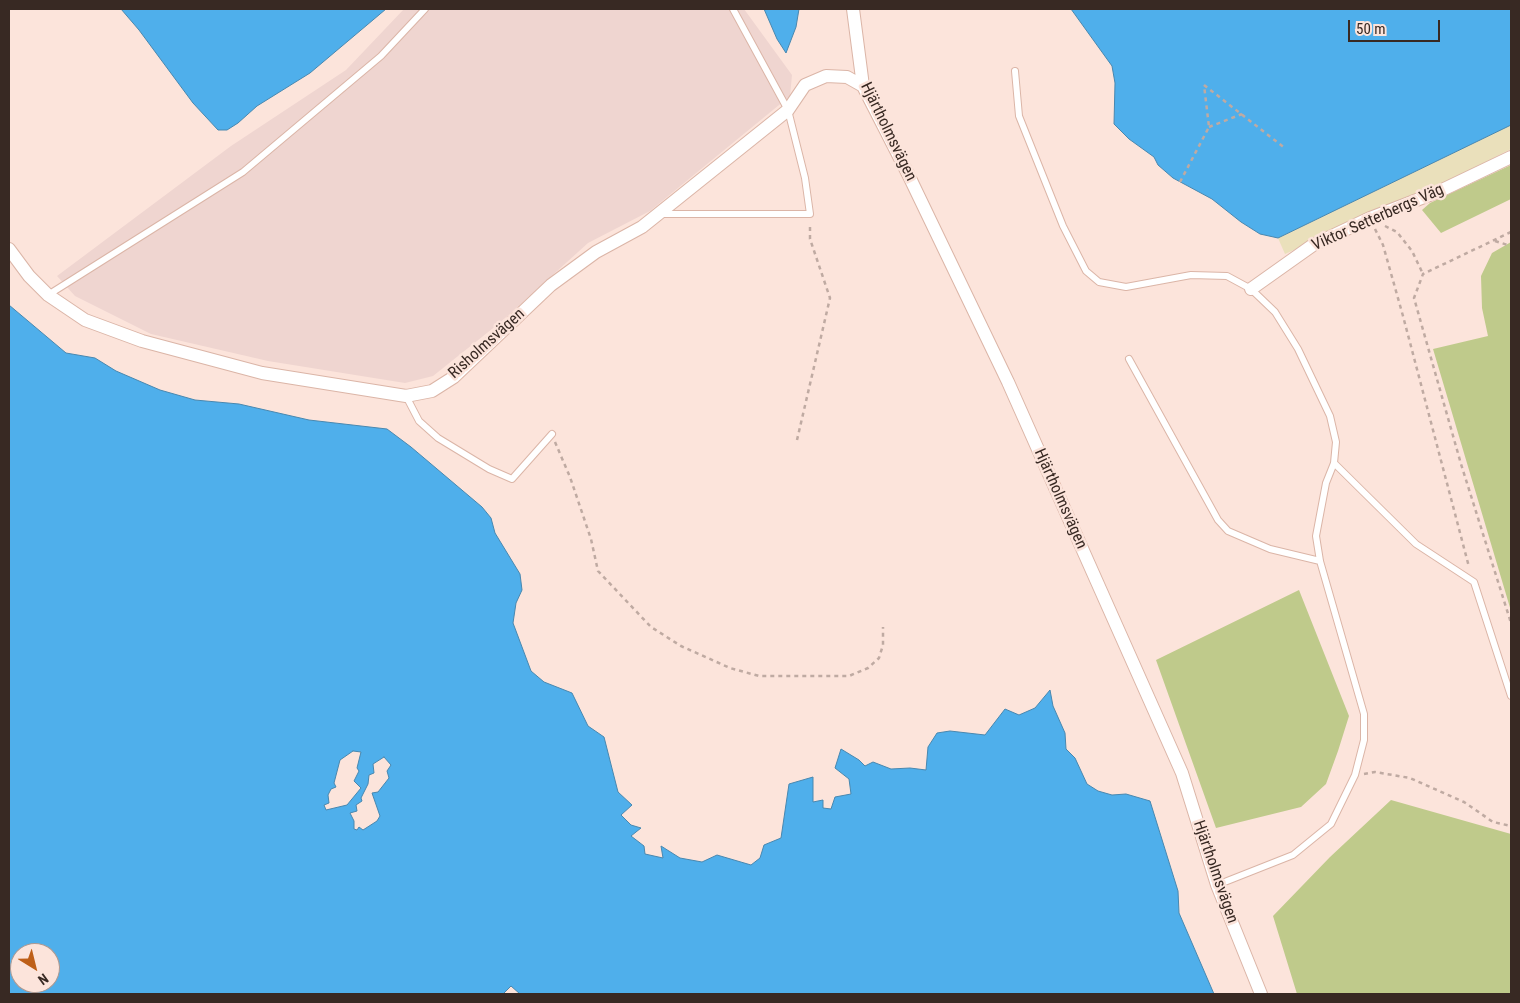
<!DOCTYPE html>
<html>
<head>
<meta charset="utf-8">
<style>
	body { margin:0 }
	#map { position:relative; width:1520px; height:1003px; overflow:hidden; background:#fce4db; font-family:"Roboto Condensed",sans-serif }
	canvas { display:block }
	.frame { position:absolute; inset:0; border:10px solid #382923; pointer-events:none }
	.north { position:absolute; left:10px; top:943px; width:50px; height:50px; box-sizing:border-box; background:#fce4db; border:1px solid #ae9991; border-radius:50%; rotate:144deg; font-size:14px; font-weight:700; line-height:20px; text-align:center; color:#382923 }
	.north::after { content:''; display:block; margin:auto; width:18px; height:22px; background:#be5f18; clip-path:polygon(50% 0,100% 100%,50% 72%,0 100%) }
	.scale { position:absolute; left:1348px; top:20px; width:92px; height:22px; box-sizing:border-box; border:2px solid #382923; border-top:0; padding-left:6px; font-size:15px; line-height:18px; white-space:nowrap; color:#382923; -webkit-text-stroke:4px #fce4db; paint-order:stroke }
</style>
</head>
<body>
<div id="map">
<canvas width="1520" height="1003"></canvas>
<div class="frame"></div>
<div class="north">N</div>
<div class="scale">50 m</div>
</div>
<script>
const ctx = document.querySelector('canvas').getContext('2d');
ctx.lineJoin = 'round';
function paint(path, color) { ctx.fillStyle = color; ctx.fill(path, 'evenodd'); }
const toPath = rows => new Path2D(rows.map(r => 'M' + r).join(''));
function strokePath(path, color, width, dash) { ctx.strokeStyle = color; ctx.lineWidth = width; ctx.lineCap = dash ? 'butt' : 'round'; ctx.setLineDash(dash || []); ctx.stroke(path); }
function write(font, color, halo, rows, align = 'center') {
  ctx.font = font + ' "Roboto Condensed",sans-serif'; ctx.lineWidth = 5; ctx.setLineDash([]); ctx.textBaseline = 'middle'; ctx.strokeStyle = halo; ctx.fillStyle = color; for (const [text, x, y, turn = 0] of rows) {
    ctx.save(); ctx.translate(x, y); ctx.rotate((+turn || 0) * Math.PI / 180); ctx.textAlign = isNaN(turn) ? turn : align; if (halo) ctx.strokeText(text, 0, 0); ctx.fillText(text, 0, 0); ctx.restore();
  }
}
const industrial = toPath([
	[404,9,744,9,792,75,790,96,650,211,588,243,502,321,433,376,405,383,268,361,151,334,75,296,57,276,231,146,346,70]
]);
const green = toPath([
	[1511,165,1511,199,1441,233,1422,210,1430,203],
	[1511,242,1511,611,1433,349,1488,336,1482,308,1481,276,1492,253],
	[1299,590,1349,716,1338,751,1326,784,1301,807,1216,828,1156,660],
	[1391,800,1511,834,1511,994,1297,994,1273,916,1330,857]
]);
const sand = toPath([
	[1511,125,1511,149,1452,179,1285,254,1278,238]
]);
const water = toPath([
	[121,9,386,9,310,73,257,106,238,123,227,130,218,130,193,103,139,30,121,9],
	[764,9,799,9,796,27,786,53,777,39,764,9],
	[1071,9,1511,9,1511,125,1278,238,1260,234,1241,222,1212,199,1173,178,1158,165,1154,157,1129,139,1114,124,1115,83,1112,66,1071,9],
	[9,305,66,353,95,358,116,371,160,390,195,400,239,404,309,420,387,429,411,447,482,507,491,518,495,533,520,574,522,590,516,603,513,623,531,671,544,682,572,693,588,726,604,737,618,792,632,805,621,815,631,825,641,828,631,836,644,846,645,854,663,858,661,846,680,858,702,862,717,855,751,865,760,858,764,845,781,838,789,784,813,777,813,802,823,800,823,808,831,809,835,797,851,794,849,779,835,768,841,749,859,760,865,766,873,762,891,769,910,768,926,770,928,747,937,733,950,731,985,735,1005,709,1019,715,1035,708,1050,690,1053,706,1065,733,1066,749,1075,758,1087,784,1098,791,1112,795,1126,794,1150,801,1178,891,1179,913,1214,994,520,994,511,986,503,994,9,994,9,305],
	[353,751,361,752,357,768,359,771,354,781,361,788,347,805,326,810,324,805,329,803,328,795,331,789,336,787,334,783,340,760,353,751],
	[384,757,391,765,387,771,389,778,378,792,372,793,380,816,377,821,363,830,359,827,357,830,354,829,354,821,350,813,357,811,356,805,362,801,361,798,368,784,369,775,374,773,373,764,384,757],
	[20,953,50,953,50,983,20,983,20,953]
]);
const path = toPath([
	[1204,85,1286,149],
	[1209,127,1242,114],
	[1180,182,1209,127,1204,85],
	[1385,226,1397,232,1412,251,1423,274],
	[1375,229,1383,245,1403,316,1469,567],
	[1511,232,1423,274,1414,298,1461,464,1511,623],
	[1495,241,1511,246],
	[797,440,830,298,810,239,810,223],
	[555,442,570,477,591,539,598,571,651,627,681,646,730,668,759,676,849,676,868,668,879,658,883,645,883,627],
	[1364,774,1375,772,1410,778,1464,802,1493,822,1511,826]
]);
const lane = toPath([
	[1015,71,1019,116,1063,226,1086,271,1099,282,1126,287,1191,275,1227,276,1251,289,1275,312,1298,349,1330,416,1336,442,1334,463,1326,483,1316,536,1320,561,1364,714,1364,740,1355,775,1331,824,1293,855,1217,885],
	[660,214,810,214,805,178,788,110,733,9],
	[48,295,243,172,381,56,425,9],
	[1129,359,1218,520,1228,531,1270,549,1320,561],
	[406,396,419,421,438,438,489,469,512,479,552,434],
	[1334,463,1416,544,1474,582,1511,696]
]);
const street = toPath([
	[853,9,863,86,908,174,1008,382,1182,773,1217,885,1261,994],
	[9,249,29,276,48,295,85,320,142,341,262,373,406,396,432,391,454,377,551,285,596,252,642,227,788,110,805,85,826,76,847,77,863,86],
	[1251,289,1313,245,1370,218,1440,191,1511,157]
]);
const streetNames = [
	["Hjärtholmsvägen",888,132,64],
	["Viktor Setterbergs Väg",1378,218,-24],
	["Risholmsvägen",487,344,-42],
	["Hjärtholmsvägen",1060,499,66],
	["Hjärtholmsvägen",1215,872,71]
];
paint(industrial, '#efd5d0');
paint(green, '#bfca8b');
paint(sand, '#eae0bb');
paint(water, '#4fafeb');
strokePath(water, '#4887af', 1);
strokePath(lane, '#dbb5a7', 8);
strokePath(street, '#dbb5a7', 14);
strokePath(path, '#bfaaa2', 2.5, [4, 4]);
strokePath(lane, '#fff', 6);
strokePath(street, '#fff', 12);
write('16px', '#382923', '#fce4db', streetNames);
</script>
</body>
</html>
